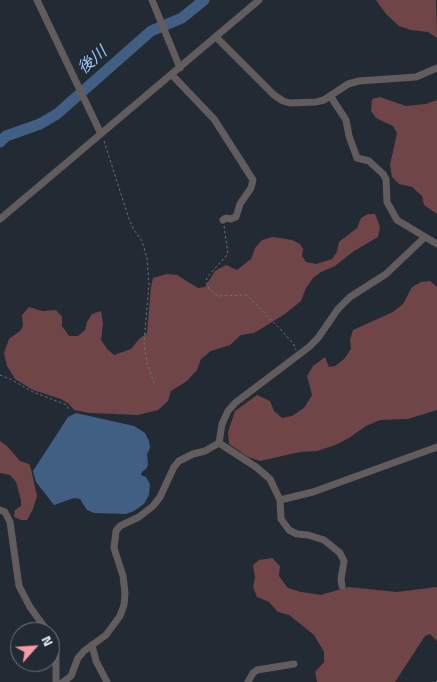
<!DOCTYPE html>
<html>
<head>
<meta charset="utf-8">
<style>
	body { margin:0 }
	#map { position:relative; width:437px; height:682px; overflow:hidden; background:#222a34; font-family:"Titillium Web",sans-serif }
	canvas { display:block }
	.north { position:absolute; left:10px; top:622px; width:50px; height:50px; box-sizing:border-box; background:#222a34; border:1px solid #6e757e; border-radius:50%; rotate:64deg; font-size:14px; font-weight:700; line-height:20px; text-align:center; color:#e1e6ed }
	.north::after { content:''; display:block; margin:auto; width:18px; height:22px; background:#f49aa1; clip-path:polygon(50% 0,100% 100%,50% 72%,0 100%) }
</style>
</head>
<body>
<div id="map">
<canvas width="437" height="682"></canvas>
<div class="north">N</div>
</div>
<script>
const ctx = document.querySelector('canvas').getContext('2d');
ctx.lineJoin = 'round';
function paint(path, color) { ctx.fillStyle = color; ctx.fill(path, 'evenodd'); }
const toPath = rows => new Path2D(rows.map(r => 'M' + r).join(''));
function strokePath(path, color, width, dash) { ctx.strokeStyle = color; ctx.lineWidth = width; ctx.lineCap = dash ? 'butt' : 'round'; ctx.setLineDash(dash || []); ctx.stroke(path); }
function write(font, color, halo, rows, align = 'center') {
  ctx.font = font + ' "Titillium Web","Noto Sans JP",sans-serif'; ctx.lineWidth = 5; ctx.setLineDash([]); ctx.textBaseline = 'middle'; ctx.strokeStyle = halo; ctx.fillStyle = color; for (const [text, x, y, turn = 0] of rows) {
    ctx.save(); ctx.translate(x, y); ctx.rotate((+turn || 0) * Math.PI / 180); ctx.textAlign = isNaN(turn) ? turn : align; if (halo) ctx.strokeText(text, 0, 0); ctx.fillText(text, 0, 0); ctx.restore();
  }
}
const green = toPath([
	[376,0,436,0,437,38,428,32,411,30,399,26,386,14],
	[380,97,406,106,426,104,437,100,437,214,424,205,422,196,412,187,399,184,392,177,390,165,397,133,393,126,376,118,371,111,372,99],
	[368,214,375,214,380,227,378,237,354,251,335,266,321,272,313,278,306,288,301,301,285,314,254,333,241,335,230,345,211,351,201,359,197,370,187,381,171,391,168,401,158,410,138,415,90,413,74,410,69,404,61,399,33,390,15,379,7,366,4,353,9,339,20,331,23,326,22,315,29,307,42,311,56,310,62,317,62,326,69,336,78,336,85,330,87,322,92,314,101,311,103,324,101,340,108,350,114,355,131,349,139,339,147,333,151,287,153,278,167,274,177,275,198,288,205,287,215,271,226,265,237,270,251,259,255,248,262,240,273,237,292,240,300,244,303,249,302,256,306,262,316,264,332,259,337,252,339,242,357,228,361,218],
	[430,281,437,287,437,410,408,419,380,420,366,426,349,438,335,445,317,451,300,452,260,461,248,457,229,444,228,432,235,411,257,395,270,401,274,411,282,418,292,416,304,408,312,395,307,376,313,366,325,357,329,367,335,366,344,359,351,349,350,340,353,330,393,312,403,304,412,287,421,282],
	[0,441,7,446,20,461,29,464,31,469,37,496,33,509,27,520,21,520,14,517,15,510,21,506,21,500,16,482,10,475,0,473],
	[272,558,280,566,279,576,288,588,301,592,321,595,348,587,397,592,437,587,437,641,430,634,425,636,395,682,317,682,315,672,324,662,324,652,314,635,289,615,278,612,269,602,257,597,253,587,255,578,253,565,259,560]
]);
const water = toPath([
	[76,413,134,426,145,433,149,441,150,448,147,454,148,465,146,469,142,472,141,475,146,477,150,484,149,495,144,504,134,511,126,514,94,513,87,510,80,499,74,498,54,505,36,482,33,471,68,417]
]);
const river = toPath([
	[0,142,6,136,40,124,57,114,151,31,182,18,204,0]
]);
const path = toPath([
	[104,141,129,219,134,230,142,241,147,258,149,284,144,343,147,363,154,383],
	[224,226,228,254,208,276,206,281,209,289,218,296,247,295,282,331,293,343,296,350],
	[0,375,12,380,33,392,67,405,69,411],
	[436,682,437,681]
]);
const minor = toPath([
	[37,0,101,134],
	[152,0,180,68],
	[216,37,274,95,283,101,290,103,316,102,324,100,348,84,359,81,416,77,437,68],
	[172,75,214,119,253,180,251,188,240,204,236,217,231,219,226,218,223,220],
	[331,97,346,120,349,136,357,158,369,161,383,174,386,179,387,202,397,220,437,244],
	[0,219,259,0],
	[219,443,256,467,270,479,280,500,281,519,289,530,297,534,308,535,324,540,340,553,344,561,341,579,342,586],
	[280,500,313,492,437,447],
	[0,510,5,512,10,522,19,586,30,607,48,632],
	[50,636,56,650,56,682],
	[92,645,96,661,107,682],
	[63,682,71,676,78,658,84,651,106,635,120,616,124,605,125,593,123,576,114,548,116,531,120,526,139,517,153,506,160,497,174,467,179,461,193,454,205,451,219,443,222,424,228,411,235,403,309,347,318,338,338,309,350,297,386,274,425,237],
	[248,682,253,673,257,670,294,664]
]);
const waterNames = [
	["後川",93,61,-41]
];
paint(green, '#704548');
paint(water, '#415f83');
strokePath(river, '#415f83', 11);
strokePath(path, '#6d747d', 1, [2.5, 2.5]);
strokePath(minor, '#635c5c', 7);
write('italic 16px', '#a0c8f7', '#222a34', waterNames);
</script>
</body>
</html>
